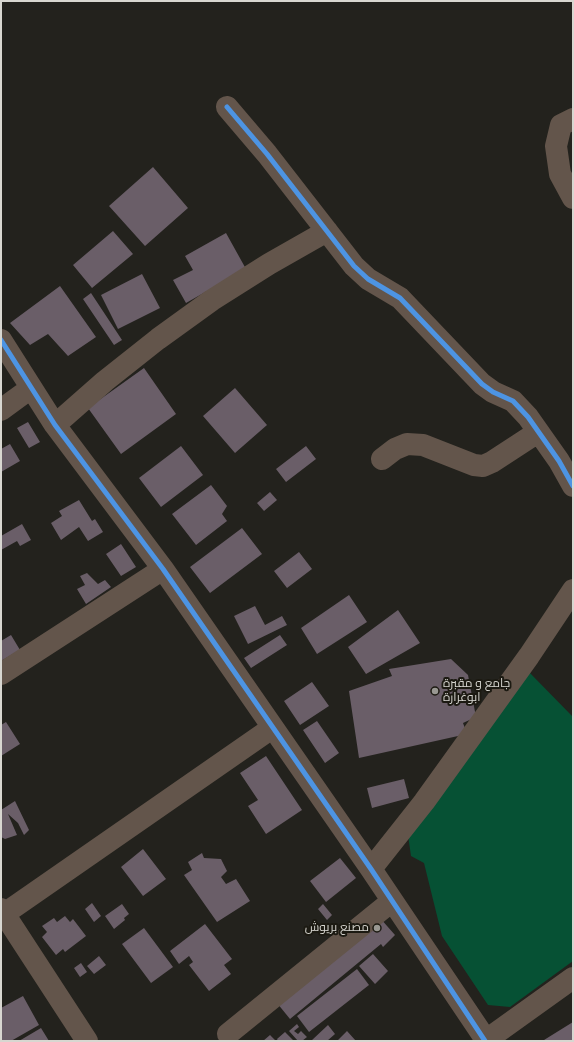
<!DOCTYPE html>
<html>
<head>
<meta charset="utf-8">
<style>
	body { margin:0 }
	#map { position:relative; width:574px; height:1042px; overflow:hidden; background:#23221d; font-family:"IBM Plex Sans",sans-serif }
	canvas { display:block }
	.frame { position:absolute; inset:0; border:2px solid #d8d7d1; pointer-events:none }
</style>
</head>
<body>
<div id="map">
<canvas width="574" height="1042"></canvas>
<div class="frame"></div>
</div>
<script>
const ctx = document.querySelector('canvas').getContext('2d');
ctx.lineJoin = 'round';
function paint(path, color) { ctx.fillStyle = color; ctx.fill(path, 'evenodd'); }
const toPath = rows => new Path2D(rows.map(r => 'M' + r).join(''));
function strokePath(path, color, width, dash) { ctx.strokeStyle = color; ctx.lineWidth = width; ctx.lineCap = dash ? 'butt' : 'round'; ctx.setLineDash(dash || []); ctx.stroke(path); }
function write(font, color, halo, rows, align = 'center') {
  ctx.font = font + ' "IBM Plex Sans",Cairo,sans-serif'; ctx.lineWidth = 4; ctx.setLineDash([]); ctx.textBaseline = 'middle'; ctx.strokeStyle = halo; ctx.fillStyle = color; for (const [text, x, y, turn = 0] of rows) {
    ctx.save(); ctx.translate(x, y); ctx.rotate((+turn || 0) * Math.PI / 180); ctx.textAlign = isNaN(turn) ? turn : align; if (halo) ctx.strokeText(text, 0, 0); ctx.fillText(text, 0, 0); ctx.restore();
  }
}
const green = toPath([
	[528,671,573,717,573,961,510,1007,488,1005,442,936,424,863,411,856,408,835]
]);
const building = toPath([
	[153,167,188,208,145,246,109,206],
	[113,231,133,254,92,288,73,265],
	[226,233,246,269,186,303,173,280,193,270,185,256],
	[142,274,160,308,118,329,101,295],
	[60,286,96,337,68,356,48,334,30,345,10,323],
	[91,293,122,340,114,345,83,299],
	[144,368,176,414,121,454,88,408],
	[235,388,267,425,235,453,203,416],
	[28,422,40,442,29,448,17,428],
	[10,444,20,461,1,472,1,449],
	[181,446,203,475,161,507,139,478],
	[306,446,316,459,286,482,276,469],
	[211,485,227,506,222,514,227,521,196,545,172,514],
	[270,492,277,500,264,511,257,503],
	[79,500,92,521,95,519,103,532,88,541,79,527,61,540,51,523,62,516,59,511],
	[22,524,31,540,20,546,17,541,1,550,1,536],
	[242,528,262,554,210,593,190,567],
	[121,544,136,567,121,576,106,554],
	[299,552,312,569,287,588,274,571],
	[87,573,98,584,105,580,111,587,86,604,77,589,85,585,80,576],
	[349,595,367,622,317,654,301,628],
	[255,606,265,625,282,616,287,625,248,644,234,616],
	[398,610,420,643,366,674,348,647],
	[11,635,20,650,1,661,1,641],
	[280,635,287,645,251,668,244,658],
	[451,659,468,675,476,717,463,723,467,734,359,758,349,691,392,676,389,669],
	[312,682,329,706,300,725,284,701],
	[317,721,339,753,325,763,303,730],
	[6,722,20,744,1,756,1,725],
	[266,756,302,810,266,834,248,806,258,800,240,773],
	[404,779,409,798,372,808,367,788],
	[15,801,29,830,24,835,18,823,8,814,17,835,5,839,1,837,1,810],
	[143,849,166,879,143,896,121,867],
	[202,853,204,858,221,859,227,871,221,877,226,884,236,879,250,901,217,922,184,875,192,870,188,862],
	[340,858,356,878,326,902,310,881],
	[92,903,101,916,94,922,85,909],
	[122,904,129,914,124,918,125,920,114,929,105,916],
	[323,904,332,915,327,920,318,909],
	[65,916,70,922,73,919,86,936,65,952,63,949,56,955,42,937,47,932,42,926,54,918,57,922],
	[380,918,395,935,383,947,381,944,290,1019,277,1003],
	[205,924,232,959,224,965,231,974,209,991,189,965,193,962,189,956,179,964,170,951],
	[144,928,173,967,151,983,122,944],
	[373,954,388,971,375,984,359,966],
	[99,956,106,965,94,974,87,966],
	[81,963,87,972,80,977,74,968],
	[357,969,369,985,309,1032,297,1016],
	[23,996,39,1025,11,1041,1,1041,1,1008],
	[573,1022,573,1041,545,1041,544,1040],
	[297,1024,299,1027,294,1031,298,1034,301,1031,307,1037,302,1041,298,1041,289,1031],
	[328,1025,335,1034,327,1041,311,1041],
	[41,1028,49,1041,19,1041],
	[347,1031,356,1041,337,1041],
	[285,1032,294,1041,278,1041,277,1039],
	[270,1035,276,1041,263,1041]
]);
const minor = toPath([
	[227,107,267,154,354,266,368,279,400,298,482,384,493,392,513,401,528,417,559,461,573,486],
	[573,119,561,125,556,146,560,174,573,198],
	[1,340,55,425,163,569,371,869,486,1040],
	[1,410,31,388],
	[55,425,105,381,158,339,212,300,269,264,327,231],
	[382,459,395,449,407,444,423,445,474,465,483,466,492,462,538,432],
	[1,674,163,569],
	[371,869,424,802,529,656,573,590],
	[1,909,87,1041],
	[4,914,272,728],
	[228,1034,392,901],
	[485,1041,573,978]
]);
const cycleway = toPath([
	[227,107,267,154,354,266,368,279,400,298,482,384,493,392,513,401,528,417,559,461,573,486],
	[1,340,55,425,163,569,371,869,485,1041]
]);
const markers = [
	[435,691,4,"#999892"],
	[377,928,4,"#999892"]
];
const poiNames = [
	["جامع و مقبرة",443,684],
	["ابوغرارة",443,698],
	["مصنع بريوش",369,928,"right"]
];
paint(green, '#065134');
paint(building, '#6a5e68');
strokePath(minor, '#63554b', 22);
strokePath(cycleway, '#4d94e3', 5);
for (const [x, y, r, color] of markers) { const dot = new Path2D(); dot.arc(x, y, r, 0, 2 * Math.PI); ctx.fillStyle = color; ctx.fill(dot); strokePath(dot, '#1c1a12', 1.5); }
write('12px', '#d8d7d1', '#1c1a12', poiNames, 'left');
</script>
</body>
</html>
